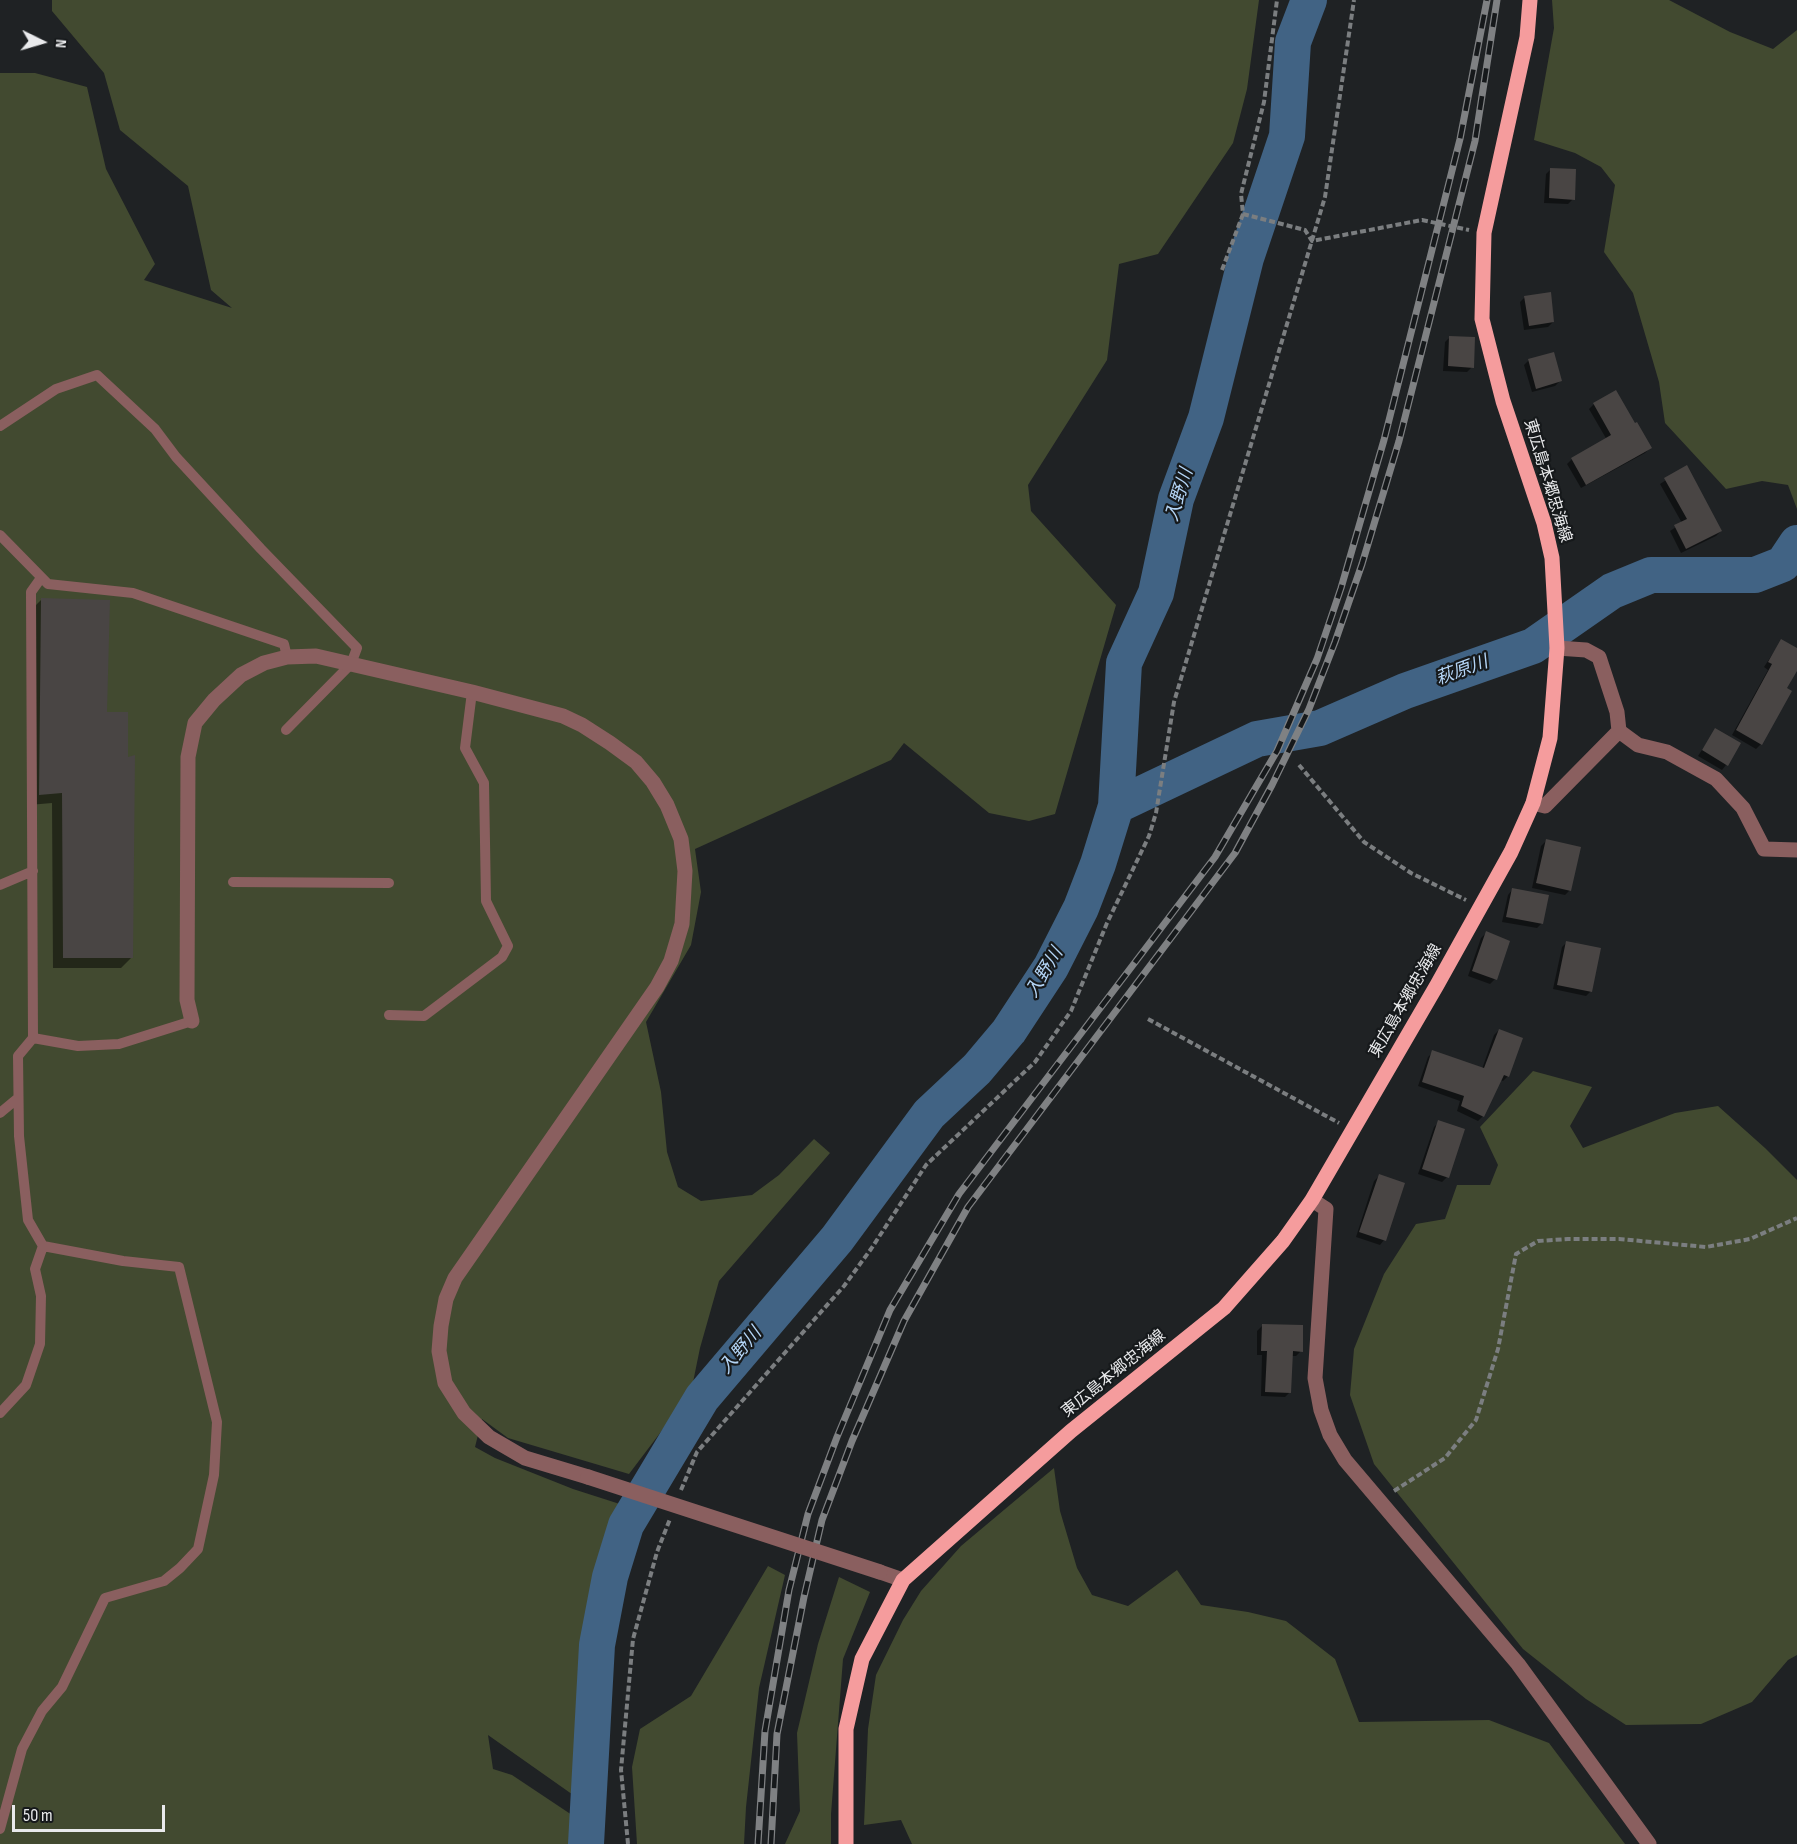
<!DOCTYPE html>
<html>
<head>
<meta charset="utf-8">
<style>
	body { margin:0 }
	#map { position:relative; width:1797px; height:1844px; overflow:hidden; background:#1f2224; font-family:"Sofia Sans Condensed",sans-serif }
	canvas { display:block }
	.north { position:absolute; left:12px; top:12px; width:60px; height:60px; -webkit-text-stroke:4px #16191b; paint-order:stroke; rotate:95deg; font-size:16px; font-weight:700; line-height:24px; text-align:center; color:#e9eaec }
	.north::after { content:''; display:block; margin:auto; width:21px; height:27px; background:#e9eaec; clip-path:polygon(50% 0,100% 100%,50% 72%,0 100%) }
	.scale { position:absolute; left:12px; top:1805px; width:153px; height:27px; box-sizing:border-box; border:3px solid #e9eaec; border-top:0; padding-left:8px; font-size:18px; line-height:21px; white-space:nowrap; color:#e9eaec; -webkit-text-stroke:4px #16191b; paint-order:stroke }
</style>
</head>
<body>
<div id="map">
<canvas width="1797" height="1844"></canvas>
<div class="north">N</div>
<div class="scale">50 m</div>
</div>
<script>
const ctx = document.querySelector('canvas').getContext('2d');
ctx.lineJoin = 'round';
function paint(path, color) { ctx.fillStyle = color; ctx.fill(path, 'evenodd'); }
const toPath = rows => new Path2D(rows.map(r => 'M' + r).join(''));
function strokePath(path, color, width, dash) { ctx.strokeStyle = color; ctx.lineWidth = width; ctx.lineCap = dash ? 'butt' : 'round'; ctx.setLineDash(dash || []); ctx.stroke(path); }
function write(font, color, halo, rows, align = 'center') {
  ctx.font = font + ' "Sofia Sans Condensed","Noto Sans JP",sans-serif'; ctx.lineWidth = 4.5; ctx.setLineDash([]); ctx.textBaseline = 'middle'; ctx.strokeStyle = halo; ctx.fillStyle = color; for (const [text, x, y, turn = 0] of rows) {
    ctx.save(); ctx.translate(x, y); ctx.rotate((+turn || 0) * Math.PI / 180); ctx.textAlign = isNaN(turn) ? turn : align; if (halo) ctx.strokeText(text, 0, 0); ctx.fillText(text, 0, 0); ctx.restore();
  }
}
const green = toPath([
	[52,0,1259,0,1247,89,1233,143,1158,254,1119,264,1107,360,1028,485,1031,511,1116,605,1055,814,1029,821,989,813,904,743,891,760,695,849,701,892,691,945,646,1022,661,1092,667,1152,678,1187,701,1201,752,1195,779,1175,814,1139,830,1153,719,1281,700,1348,691,1392,629,1474,508,1438,482,1419,475,1447,495,1458,573,1489,626,1506,590,1604,579,1721,576,1797,488,1735,493,1769,512,1775,572,1815,574,1844,0,1844,0,73,35,73,87,87,106,169,155,264,144,280,232,308,211,290,188,186,120,130,104,73,52,11],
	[1552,0,1669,0,1730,32,1773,49,1797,30,1797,509,1788,485,1762,481,1726,489,1665,423,1659,382,1633,293,1604,252,1615,185,1601,167,1575,153,1534,140,1554,28],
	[1533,1071,1592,1087,1570,1126,1583,1148,1675,1113,1718,1106,1765,1148,1797,1180,1797,1655,1788,1660,1752,1702,1701,1724,1626,1725,1586,1699,1523,1649,1374,1464,1350,1395,1354,1349,1384,1274,1416,1224,1445,1219,1457,1185,1490,1185,1498,1165,1480,1127],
	[1054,1468,1060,1511,1077,1568,1092,1595,1128,1606,1177,1570,1201,1605,1248,1612,1286,1621,1335,1659,1359,1722,1489,1720,1549,1743,1625,1844,912,1844,901,1820,864,1825,868,1729,876,1675,903,1620,921,1591,961,1546],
	[768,1566,785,1575,759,1688,746,1807,744,1844,637,1844,632,1767,640,1729,691,1696],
	[839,1577,870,1592,843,1659,831,1814,831,1844,785,1844,800,1811,797,1733,818,1644]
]);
const shadow = toPath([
	[1551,169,1573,199,1568,204,1544,203,1546,174],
	[1525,297,1553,322,1548,327,1524,330,1520,302],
	[1450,337,1472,367,1467,372,1443,371,1445,342],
	[1529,360,1560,381,1555,386,1532,392,1524,365],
	[1594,404,1650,448,1645,453,1581,488,1567,464,1572,459,1607,440,1589,409],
	[1686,467,1721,531,1716,536,1681,553,1670,531,1682,523,1660,484],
	[42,599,105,713,131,958,121,968,53,968,52,803,29,805,31,610],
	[1781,641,1797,650,1797,668,1785,689,1761,744,1756,749,1732,735,1768,670,1764,667],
	[1715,730,1726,765,1722,770,1698,756],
	[1546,841,1570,890,1565,895,1532,888,1541,846],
	[1512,890,1542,923,1537,928,1502,922,1508,895],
	[1486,933,1495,979,1490,984,1468,976,1481,938],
	[1567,942,1591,991,1586,996,1553,989,1562,947],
	[1499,1030,1508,1076,1503,1081,1500,1080,1483,1116,1478,1121,1457,1111,1460,1101,1418,1086,1428,1057,1433,1052,1482,1069,1494,1035],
	[1439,1122,1447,1177,1442,1182,1418,1174,1434,1127],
	[1379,1176,1384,1240,1380,1245,1356,1237,1374,1181],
	[1262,1326,1301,1351,1296,1356,1291,1356,1290,1392,1285,1397,1261,1396,1262,1355,1257,1355,1257,1331]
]);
const river = toPath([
	[1116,806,1257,739,1320,728,1405,691,1533,646,1612,591,1651,575,1755,575,1783,564,1797,543],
	[586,1844,597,1645,610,1577,626,1525,702,1398,837,1239,929,1114,977,1069,1009,1031,1051,967,1081,908,1098,864,1116,806,1124,663,1156,593,1176,499,1206,418,1246,258,1287,136,1293,42,1309,0]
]);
const building = toPath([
	[1550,168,1576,169,1575,200,1549,198],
	[1551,292,1554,322,1529,326,1524,296],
	[1449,336,1475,337,1474,368,1448,366],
	[1554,352,1562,381,1536,389,1528,359],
	[1616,390,1635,423,1637,422,1652,448,1586,485,1571,458,1611,435,1593,403],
	[1687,465,1722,531,1686,549,1674,525,1687,519,1664,478],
	[41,598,110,600,107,712,128,712,128,757,135,755,133,958,63,958,62,793,39,795],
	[1781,639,1797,648,1797,671,1787,688,1792,691,1762,745,1736,730,1772,664,1768,662],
	[1715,728,1741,743,1728,766,1702,750],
	[1546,839,1581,847,1571,891,1536,883],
	[1512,888,1549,895,1543,924,1506,917],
	[1486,931,1510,941,1497,980,1472,971],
	[1566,941,1601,948,1592,992,1557,985],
	[1499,1029,1523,1038,1509,1077,1504,1075,1484,1117,1461,1106,1464,1096,1422,1082,1432,1050,1484,1068],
	[1438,1120,1465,1129,1449,1178,1422,1169],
	[1379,1174,1405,1183,1386,1241,1359,1232],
	[1262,1324,1303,1325,1303,1352,1293,1351,1291,1393,1265,1392,1267,1351,1261,1351]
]);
const path = toPath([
	[1243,214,1305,230,1312,241,1422,220,1469,230],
	[1222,270,1243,214,1241,194,1264,102,1277,0],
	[1299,765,1364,842,1411,873,1466,900],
	[1148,1019,1339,1123],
	[681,1490,697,1452,844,1286,871,1249,926,1165,1035,1062,1071,1011,1107,923,1149,836,1156,813,1174,702,1325,197,1354,0],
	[1394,1491,1445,1458,1476,1420,1498,1349,1516,1254,1538,1241,1568,1239,1619,1239,1706,1247,1750,1239,1797,1218],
	[628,1844,621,1770,633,1639,657,1552,670,1519]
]);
const service = toPath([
	[0,426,56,389,97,375,155,429,176,457,261,549,357,648,351,664,286,730],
	[0,535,48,584,133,593,284,644,287,657],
	[41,578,31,592,33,1038,78,1046,119,1044,192,1021],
	[233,882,389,883],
	[0,885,33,871],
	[389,1015,424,1016,502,957,508,946,486,901,484,783,465,748,472,692],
	[0,1113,18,1098],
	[0,1413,26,1385,40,1344,41,1296,35,1269,43,1246],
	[0,1829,22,1749,42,1711,62,1687,105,1598,164,1581,180,1568,198,1549,214,1475,217,1422,179,1267,123,1261,43,1246,28,1220,19,1136,18,1056,33,1038]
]);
const minor = toPath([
	[1557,648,1586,650,1599,657,1617,712,1619,731,1638,745,1667,752,1716,779,1743,808,1764,849,1797,850],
	[1533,803,1545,806,1619,731],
	[1312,1200,1326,1209,1315,1378,1321,1410,1330,1435,1345,1460,1518,1664,1649,1844]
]);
const tertiary = toPath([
	[192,1021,187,1000,188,757,195,723,214,700,241,675,264,663,287,657,316,656,472,692,563,716,582,725,610,743,636,762,653,782,667,805,681,839,685,871,682,924,671,961,657,987,455,1278,446,1299,441,1326,439,1351,445,1383,464,1413,489,1437,525,1458,588,1477],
	[880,1572,903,1580]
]);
const primary = toPath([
	[846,1844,846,1729,862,1659,903,1580,1071,1431,1224,1308,1283,1241,1312,1200,1437,985,1511,852,1533,803,1550,738,1557,648,1552,558,1544,523,1503,401,1482,319,1484,233,1527,37,1530,0]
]);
const rail = toPath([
	[758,1844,765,1731,789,1590,808,1514,837,1437,890,1310,959,1194,1215,857,1277,751,1317,659,1341,588,1384,440,1460,139,1487,0],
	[771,1844,777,1734,804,1597,822,1520,852,1441,904,1321,968,1207,1235,853,1272,785,1309,709,1335,642,1362,564,1399,441,1475,141,1497,0]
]);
const tertiaryBridge = toPath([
	[588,1477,880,1572]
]);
const streetNames = [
	["東広島本郷忠海線",1547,481,73],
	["東広島本郷忠海線",1406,1001,-60],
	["東広島本郷忠海線",1114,1374,-39]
];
const waterNames = [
	["入野川",1180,495,-73],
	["萩原川",1462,671,-20],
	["入野川",1045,973,-59],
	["入野川",741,1351,-50]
];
paint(green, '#424a30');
paint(shadow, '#0007');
strokePath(river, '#416384', 36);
paint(building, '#494544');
strokePath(path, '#7b7e80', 4, [6, 3]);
strokePath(service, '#8a5f5f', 10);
strokePath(minor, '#8a5f5f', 15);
strokePath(tertiary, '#8a5f5f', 15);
strokePath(primary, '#f59c9d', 15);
strokePath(rail, '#7f8183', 7);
strokePath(rail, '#16191b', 4.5, [14]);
strokePath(tertiaryBridge, '#8a5f5f', 15);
write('16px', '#e9eaec', '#16191b', streetNames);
write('italic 18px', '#b4d5f6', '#16191b', waterNames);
</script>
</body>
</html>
